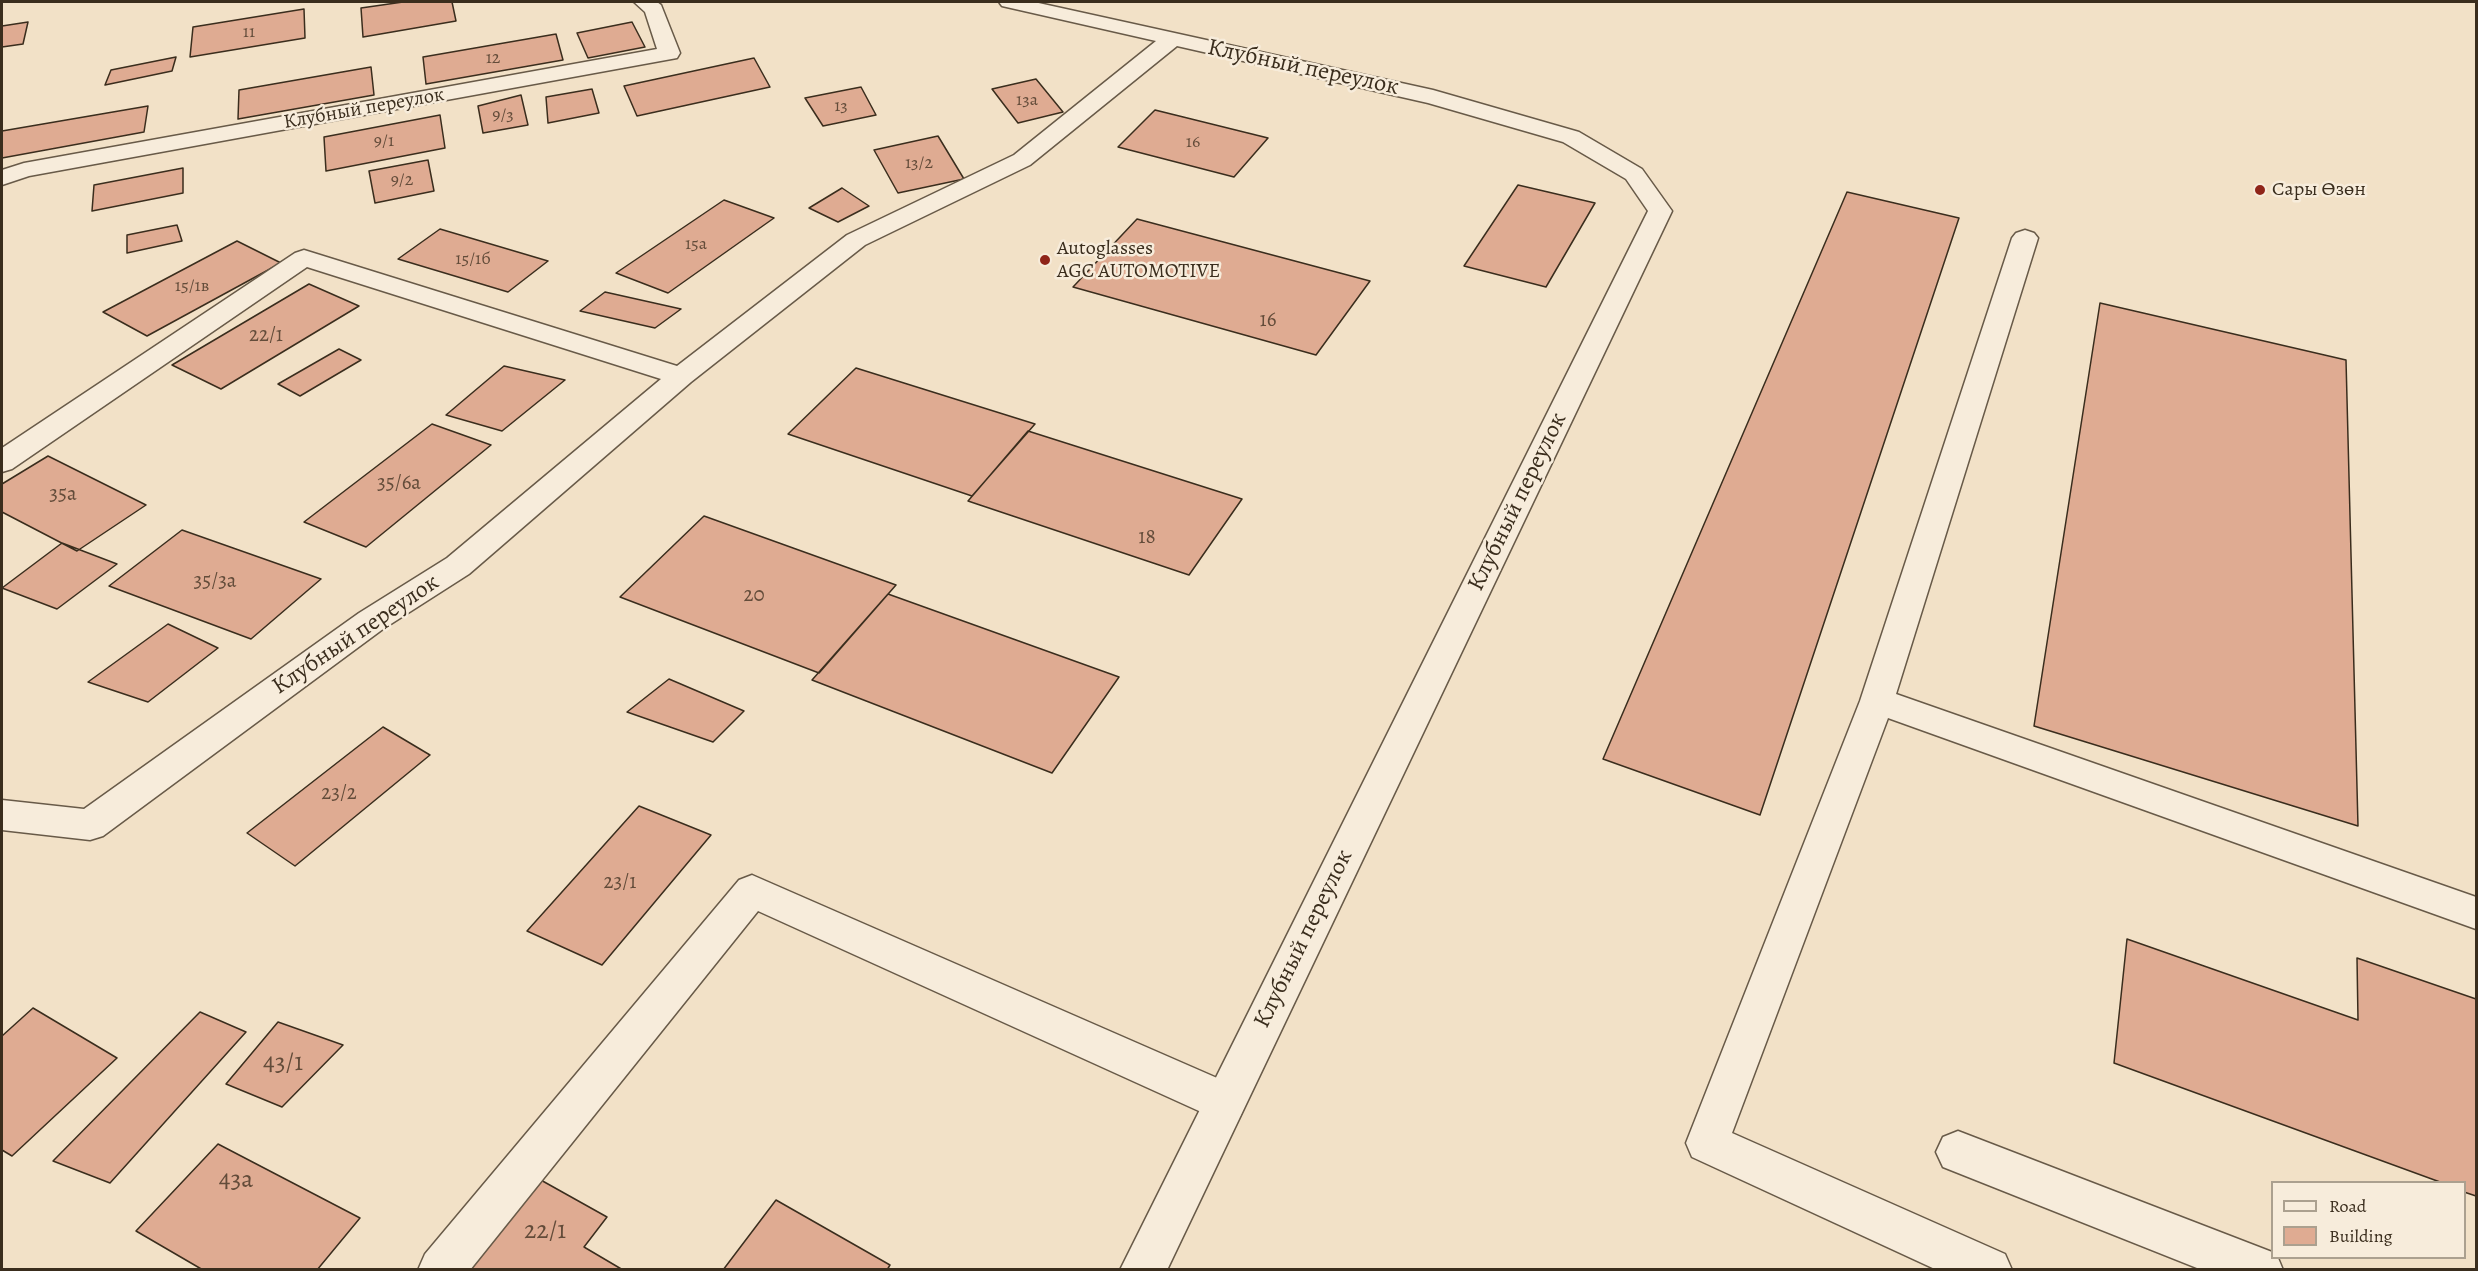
<!DOCTYPE html>
<html>
<head>
<meta charset="utf-8">
<style>
	body { margin:0 }
	#map { position:relative; width:2478px; height:1271px; overflow:hidden; background:#f2e1c7; font-family:Alegreya,serif }
	canvas { display:block }
	.frame { position:absolute; inset:0; border:3px solid #3a2d1d; pointer-events:none }
	.legend { position:absolute; left:2271px; top:1181px; width:195px; height:78px; box-sizing:border-box; background:#f7ecdb; border:2px solid #aba08f; margin:0; padding:8px 10px; list-style:none; font-size:18px; color:#3a2d1d }
	.legend li { display:flex; align-items:center; gap:12px; height:30px }
	.legend b { width:30px; border:2px solid #aba08f }
</style>
</head>
<body>
<div id="map">
<canvas width="2478" height="1271"></canvas>
<div class="frame"></div>
<ul class="legend">
<li><b style="height:8px;background:#f7ecdb"></b>Road</li>
<li><b style="height:16px;background:#dfab92"></b>Building</li>
</ul>
</div>
<script>
const ctx = document.querySelector('canvas').getContext('2d');
ctx.lineJoin = 'round';
function paint(path, color) { ctx.fillStyle = color; ctx.fill(path, 'evenodd'); }
const toPath = rows => new Path2D(rows.map(r => 'M' + r).join(''));
function strokePath(path, color, width, dash) { ctx.strokeStyle = color; ctx.lineWidth = width; ctx.lineCap = dash ? 'butt' : 'round'; ctx.setLineDash(dash || []); ctx.stroke(path); }
function write(font, color, halo, rows, align = 'center') {
  ctx.font = font + ' Alegreya,serif'; ctx.lineWidth = 5; ctx.setLineDash([]); ctx.textBaseline = 'middle'; ctx.strokeStyle = halo; ctx.fillStyle = color; for (const [text, x, y, turn = 0] of rows) {
    ctx.save(); ctx.translate(x, y); ctx.rotate((+turn || 0) * Math.PI / 180); ctx.textAlign = isNaN(turn) ? turn : align; if (halo) ctx.strokeText(text, 0, 0); ctx.fillText(text, 0, 0); ctx.restore();
  }
}
const building = toPath([
	[403,2,452,2,456,21,363,37,361,8,403,2],
	[304,9,305,38,190,57,193,27,304,9],
	[28,22,23,44,2,47,2,26,28,22],
	[632,22,645,47,588,58,577,33,632,22],
	[556,34,563,60,426,84,423,57,556,34],
	[176,57,172,71,105,85,111,70,176,57],
	[754,58,770,87,637,116,624,86,754,58],
	[371,67,374,95,238,119,239,90,371,67],
	[1036,79,1063,112,1018,123,992,89,1036,79],
	[861,87,876,115,823,126,805,98,861,87],
	[592,89,599,113,548,123,546,97,592,89],
	[521,95,528,125,483,133,478,106,521,95],
	[148,106,144,132,2,158,2,131,148,106],
	[1155,110,1268,138,1234,177,1118,147,1155,110],
	[440,115,445,148,326,171,324,137,440,115],
	[938,136,964,179,898,193,874,150,938,136],
	[428,160,434,191,375,203,369,171,428,160],
	[183,168,183,193,92,211,94,185,183,168],
	[1518,185,1595,203,1546,287,1464,266,1518,185],
	[842,188,869,206,838,222,809,208,842,188],
	[1847,192,1959,218,1760,815,1603,759,1847,192],
	[724,200,774,218,668,293,616,273,724,200],
	[1137,219,1370,281,1316,355,1073,287,1137,219],
	[177,225,182,241,127,253,127,235,177,225],
	[440,229,548,261,508,292,398,259,440,229],
	[237,241,281,263,147,336,103,312,237,241],
	[309,284,359,306,221,389,172,365,309,284],
	[605,292,681,309,655,328,580,311,605,292],
	[2100,303,2346,360,2358,826,2034,726,2100,303],
	[339,349,361,360,300,396,278,384,339,349],
	[504,366,565,380,502,431,446,415,504,366],
	[856,368,1035,424,972,496,788,434,856,368],
	[432,424,491,445,366,547,304,522,432,424],
	[1028,431,1242,499,1189,575,968,501,1028,431],
	[48,456,146,505,77,551,2,512,2,484,48,456],
	[704,516,896,585,819,673,620,597,704,516],
	[182,530,321,579,251,639,109,586,182,530],
	[62,543,117,564,57,609,2,588,62,543],
	[888,594,1119,677,1052,773,812,680,888,594],
	[168,624,218,648,148,702,88,682,168,624],
	[669,679,744,711,713,742,627,712,669,679],
	[383,727,430,755,295,866,247,833,383,727],
	[639,806,711,835,602,965,527,931,639,806],
	[2127,939,2358,1020,2357,958,2476,999,2476,1196,2464,1192,2464,1182,2440,1182,2114,1063,2127,939],
	[33,1008,117,1058,12,1156,2,1150,2,1036,33,1008],
	[200,1012,246,1032,110,1183,53,1161,200,1012],
	[278,1022,343,1045,282,1107,226,1084,278,1022],
	[218,1144,360,1218,317,1270,203,1270,136,1231,218,1144],
	[539,1179,607,1217,584,1247,623,1270,464,1270,539,1179],
	[776,1200,890,1265,887,1270,723,1270,776,1200]
]);
const service = toPath([
	[2025,230,2034,233,2038,238,1896,694,2476,897,2476,929,1888,718,1732,1133,2005,1254,2012,1270,1937,1270,1692,1157,1686,1143,1860,701,2012,238,2016,233,2025,230],
	[752,875,1240,1088,1246,1102,1240,1116,1225,1122,1210,1116,758,911,470,1270,418,1270,425,1254,739,880,752,875],
	[1958,1131,2272,1252,2272,1258,2278,1258,2283,1270,2202,1270,1943,1167,1936,1152,1943,1137,1958,1131]
]);
const minor = toPath([
	[634,2,657,2,661,5,680,53,677,58,29,176,2,185,2,170,24,163,657,49,645,12,634,2],
	[999,2,1034,2,1433,90,1579,132,1642,169,1672,211,1167,1270,1120,1270,1648,211,1626,179,1563,142,1428,103,1177,46,1030,165,865,245,691,382,469,574,383,629,103,836,90,840,2,830,2,800,84,809,359,613,447,558,661,379,307,267,12,469,2,472,2,448,295,253,304,250,677,366,847,235,1014,155,1156,41,1002,6,999,2]
]);
const markers = [
	[2260,190,6,"#8f2418"],
	[1045,260,6,"#8f2418"]
];
const farNumbernames = [
	["11",249,33],
	["12",493,59],
	["13а",1027,101],
	["13",841,107],
	["9/3",503,116],
	["9/1",384,142],
	["16",1193,143],
	["13/2",919,164],
	["9/2",402,181],
	["15а",696,245],
	["15/1б",473,260],
	["15/1в",192,287]
];
const farStreetnames = [
	["Клубный переулок",364,109,-10]
];
const farPoinames = [
	["Сары Өзөн",2272,190],
	["Autoglasses",1057,249],
	["AGC AUTOMOTIVE",1057,272]
];
const numberNames = [
	["16",1268,321],
	["22/1",266,336],
	["35/6а",399,484],
	["35а",63,495],
	["18",1147,538],
	["35/3а",215,582],
	["20",754,596],
	["23/2",339,794],
	["23/1",620,883]
];
const streetNames = [
	["Клубный переулок",1303,68,12],
	["Клубный переулок",1518,502,-64],
	["Клубный переулок",356,635,-34],
	["Клубный переулок",1304,939,-64]
];
const nearNumbernames = [
	["43/1",283,1064],
	["43а",236,1181],
	["22/1",545,1232]
];
paint(building, '#dfab92');
strokePath(building, '#3a2d1d', 1.5);
strokePath(service, '#685a48', 3);
strokePath(minor, '#685a48', 3);
paint(service, '#f7ecdb');
paint(minor, '#f7ecdb');
for (const [x, y, r, color] of markers) { const dot = new Path2D(); dot.arc(x, y, r, 0, 2 * Math.PI); ctx.fillStyle = color; ctx.fill(dot); strokePath(dot, '#f7ecdb', 2); }
write('18px', '#634c3a', null, farNumbernames);
write('20px', '#3a2d1d', '#f7ecdb', farStreetnames);
write('20px', '#3a2d1d', '#f7ecdb', farPoinames, 'left');
write('21px', '#634c3a', null, numberNames);
write('24px', '#3a2d1d', '#f7ecdb', streetNames);
write('26px', '#634c3a', null, nearNumbernames);
</script>
</body>
</html>
